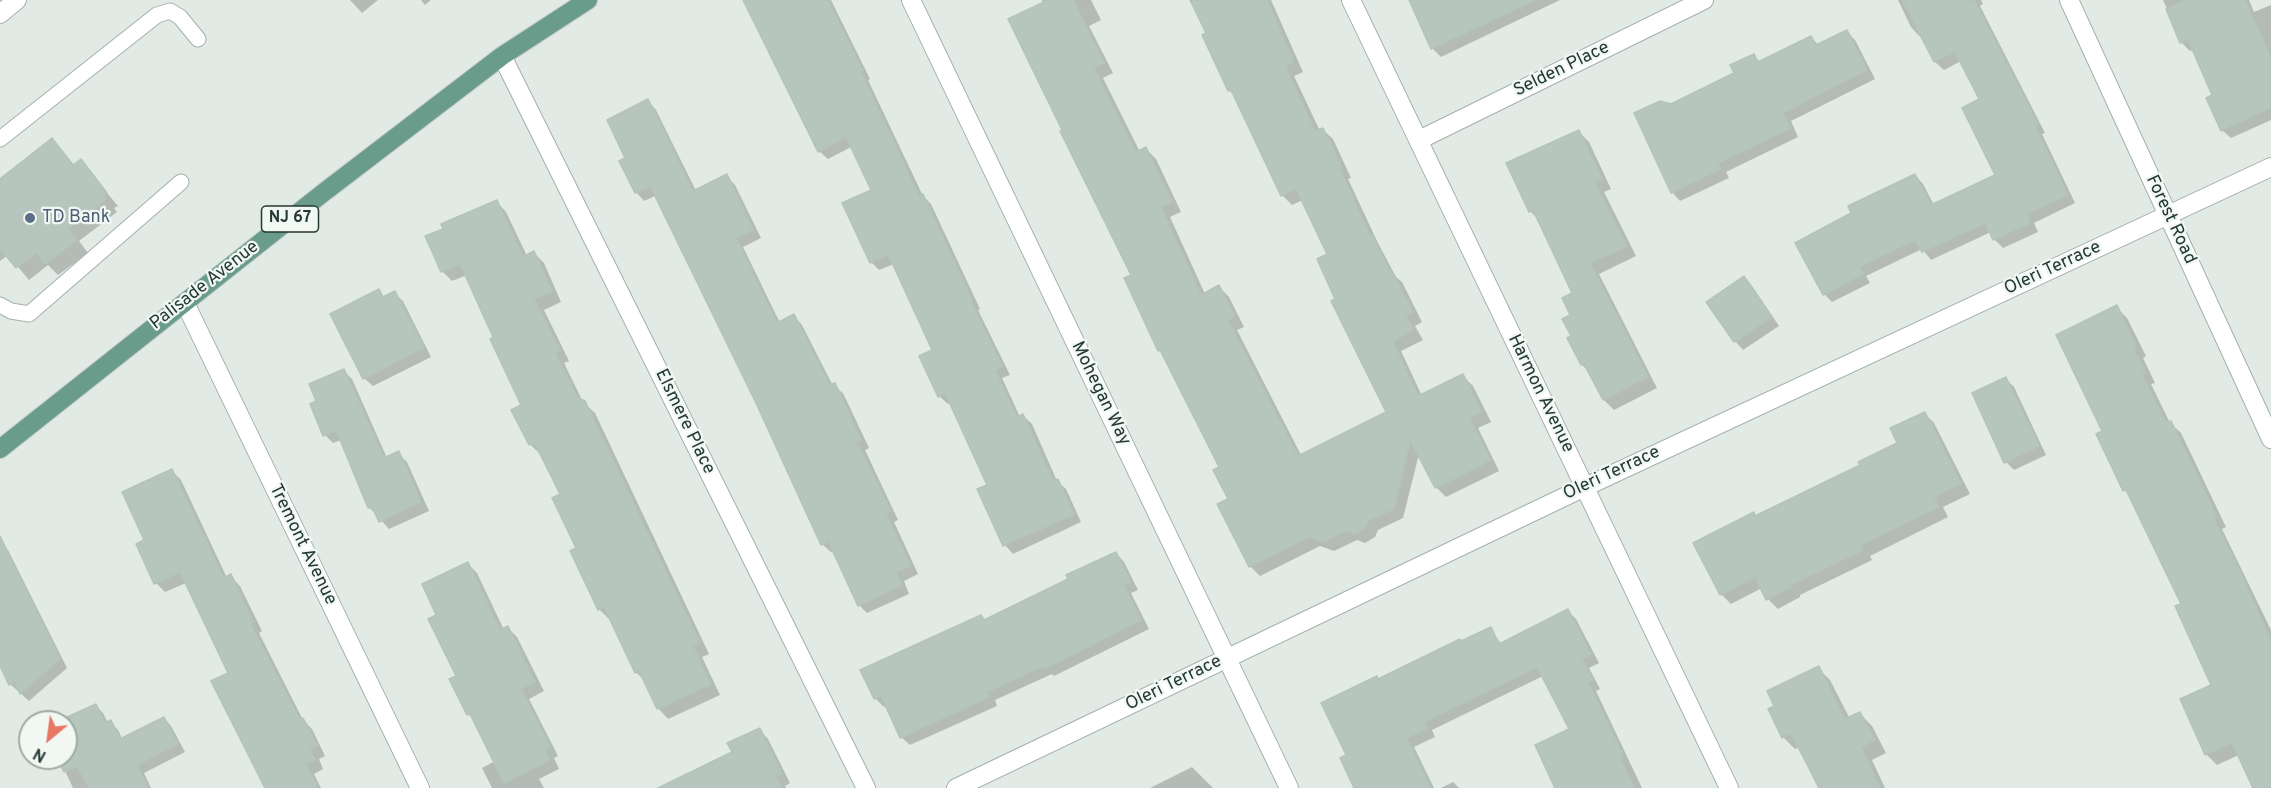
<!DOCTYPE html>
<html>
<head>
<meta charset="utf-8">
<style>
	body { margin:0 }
	#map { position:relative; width:2271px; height:788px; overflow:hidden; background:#e1eae5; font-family:Overpass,sans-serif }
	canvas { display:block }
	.north { position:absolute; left:18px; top:710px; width:60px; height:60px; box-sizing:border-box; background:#f1f7f3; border:2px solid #9faba5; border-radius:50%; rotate:209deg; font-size:16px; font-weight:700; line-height:24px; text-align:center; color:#233931 }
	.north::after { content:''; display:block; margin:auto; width:21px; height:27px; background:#e77662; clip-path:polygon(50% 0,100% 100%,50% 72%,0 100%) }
</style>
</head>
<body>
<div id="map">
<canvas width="2271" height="788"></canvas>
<div class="north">N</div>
</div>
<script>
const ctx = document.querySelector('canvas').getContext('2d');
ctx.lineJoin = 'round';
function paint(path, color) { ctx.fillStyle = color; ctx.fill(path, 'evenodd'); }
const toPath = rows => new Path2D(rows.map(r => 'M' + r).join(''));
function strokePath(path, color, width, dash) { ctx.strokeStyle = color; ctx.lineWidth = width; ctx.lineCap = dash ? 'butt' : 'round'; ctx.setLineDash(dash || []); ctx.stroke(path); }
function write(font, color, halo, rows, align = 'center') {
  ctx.font = font + ' Overpass,sans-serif'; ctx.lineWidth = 4.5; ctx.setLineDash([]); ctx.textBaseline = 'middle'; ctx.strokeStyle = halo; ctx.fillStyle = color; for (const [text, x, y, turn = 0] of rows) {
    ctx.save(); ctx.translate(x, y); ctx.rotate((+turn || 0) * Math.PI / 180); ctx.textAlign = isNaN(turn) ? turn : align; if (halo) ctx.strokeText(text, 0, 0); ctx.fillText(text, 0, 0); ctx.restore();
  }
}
const shadow = toPath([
	[350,0,378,0,362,13],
	[421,0,431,0,425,5],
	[748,0,831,0,870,79,868,80,923,196,931,204,980,309,978,310,1010,375,1002,378,1020,417,1023,416,1032,424,1057,481,1066,489,1081,522,1013,554,1005,545,989,486,951,403,948,404,939,396,934,350,894,264,879,270,871,262,873,190,853,146,828,159,819,151],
	[1042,0,1091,0,1101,20,1089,26,1113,73,1103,78,1140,152,1146,149,1156,159,1181,212,1170,217,1205,294,1219,287,1229,297,1244,327,1237,330,1301,455,1388,413,1337,300,1329,255,1303,200,1292,205,1282,195,1237,98,1229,90,1209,34,1192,0,1271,0,1303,72,1294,76,1320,131,1323,130,1333,139,1351,178,1348,179,1378,243,1396,277,1402,282,1422,322,1415,326,1423,340,1401,351,1422,396,1463,376,1473,386,1491,422,1478,428,1499,471,1446,497,1436,487,1419,454,1403,518,1378,530,1375,537,1365,543,1357,540,1334,551,1320,546,1260,576,1250,566,1221,467,1164,355,1159,350,1133,276,1064,130],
	[1410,0,1560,0,1441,57,1432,48],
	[1898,0,1981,0,1983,4,1980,6,2045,133,2042,134,2075,203,2034,223,2038,232,2003,248,1995,240,1991,232,1931,260,1922,249,1866,276,1870,283,1832,302,1824,294,1853,214,1915,175,1923,184,1934,205,1997,175,1981,100,1961,61,1944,70,1935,62,1921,34,1919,36,1911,27],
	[2163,0,2249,0,2254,12,2271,5,2271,120,2231,138,2222,130,2213,96,2193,50,2190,51,2182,43],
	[1846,31,1855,40,1875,79,1791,121,1798,137,1726,172,1729,178,1680,201,1672,192,1671,105,1736,73,1754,56,1761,63,1811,38,1819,45],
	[648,101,656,110,696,191,727,176,735,185,761,238,743,247,780,323,794,316,802,325,833,386,843,393,869,448,865,450,898,520,894,522,918,574,904,581,909,594,867,613,859,605,834,551,831,552,822,544,807,508,657,195,644,201,636,192,627,159],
	[1579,132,1589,142,1611,189,1604,192,1636,256,1599,274,1657,388,1614,410,1604,400,1590,372,1582,365,1573,336,1574,294,1539,220,1530,211],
	[52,140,75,166,80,161,118,206,114,208,117,212,79,241,88,253,58,275,48,265,29,280,8,255,0,261,0,181],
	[496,201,506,212,527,256,534,253,544,263,561,302,544,310,569,361,564,363,583,402,595,413,709,654,702,657,720,695,668,719,658,708,645,681,636,672,611,618,609,619,599,609,562,495,540,454,530,444,523,406,467,275,452,281,442,271,445,229],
	[1744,278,1752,286,1779,326,1743,350,1735,341],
	[379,291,385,298,394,293,403,301,431,357,373,386,364,378],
	[2116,307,2127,318,2146,356,2143,358,2155,383,2151,384,2170,423,2181,433,2226,527,2222,529,2271,630,2271,788,2254,788,2239,755,2217,765,2206,754,2182,700,2213,686,2183,604,2131,496,2125,490,2104,431],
	[344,371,352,379,387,458,398,453,407,462,429,511,389,529,370,508,341,440,333,443,325,435,318,402],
	[2005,378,2014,387,2046,455,2014,470,2006,462],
	[1924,413,1934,423,1970,494,1943,507,1948,517,1870,556,1872,560,1800,595,1800,597,1778,609,1768,599,1762,588,1731,604,1721,594,1753,514,1756,517,1862,465,1899,443],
	[171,470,181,480,227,578,230,576,240,586,262,631,259,633,303,720,312,729,325,756,319,759,323,769,314,774,321,788,266,788,230,673,186,583,165,592,156,583,146,541],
	[0,541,8,550,67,668,29,701,10,684,0,662],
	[1116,553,1124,562,1138,590,1131,593,1149,629,1054,676,1052,674,995,700,997,706,910,745,901,737,887,705,884,707,875,698,985,621,1070,580],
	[468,564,477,573,504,630,508,628,517,637,544,691,529,699,558,756,554,758,559,769,539,779,544,788,492,788,482,768,495,761,477,723,468,714,438,615],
	[1568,611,1576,619,1599,663,1589,668,1600,689,1596,691,1642,788,1557,788,1571,730,1543,676,1432,730,1435,737,1414,747,1434,788,1356,788,1348,756,1379,680,1490,629,1502,645],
	[1818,668,1830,680,1850,719,1860,714,1872,726,1886,753,1872,760,1885,788,1821,788,1800,747,1795,749,1783,737],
	[95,705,103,713,108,723,110,722,118,730,123,740,164,718,171,726,185,752,144,773,151,788,73,788,59,758,66,758,66,722,59,722],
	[759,729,768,739,790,783,785,786,786,788,670,788,734,753],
	[1192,767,1213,788,1150,788],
	[1453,782,1459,788,1441,788]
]);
const building = toPath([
	[743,0,828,0,863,71,861,72,919,196,923,194,972,300,971,301,1002,366,995,370,1017,417,1023,414,1053,481,1058,479,1074,514,1003,546,977,489,987,485,945,393,938,397,919,356,932,350,888,254,870,263,842,203,871,190,846,137,818,152,743,0],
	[1048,0,1073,0,1104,63,1094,68,1136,152,1146,147,1172,202,1161,207,1201,295,1219,285,1235,316,1228,320,1298,456,1386,412,1331,301,1335,299,1317,259,1327,254,1296,189,1281,196,1231,90,1228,91,1202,35,1206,33,1190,0,1267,0,1294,62,1285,66,1315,131,1323,128,1342,168,1340,169,1370,236,1372,235,1390,272,1392,271,1413,312,1406,316,1414,330,1393,341,1418,396,1463,374,1482,412,1469,418,1491,460,1435,488,1410,440,1394,509,1368,520,1365,528,1355,534,1346,531,1323,542,1310,537,1249,567,1217,504,1228,499,1213,470,1219,467,1160,350,1158,351,1124,278,1131,275,1060,131,1062,130,1008,19,1048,0],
	[1409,0,1535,0,1431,49,1409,0],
	[1902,0,1974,0,2038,124,2035,126,2068,195,2027,214,2030,223,1993,240,1985,223,1922,252,1915,240,1859,267,1863,274,1823,295,1795,243,1851,213,1848,206,1915,174,1931,205,1995,175,1962,108,1979,99,1955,52,1934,62,1902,0],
	[2187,0,2245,0,2271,58,2271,107,2221,131,2206,98,2212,95,2188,40,2180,43,2166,9,2187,0],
	[1847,30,1867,70,1783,113,1791,128,1718,163,1721,169,1671,193,1634,113,1660,101,1671,104,1734,73,1730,65,1754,54,1758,62,1811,36,1816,45,1847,30],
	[648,99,693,191,727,174,753,230,736,238,777,323,794,314,830,385,835,383,861,440,857,442,891,511,886,513,911,566,896,572,902,585,858,606,828,541,821,545,755,401,650,186,635,193,619,161,625,158,607,120,648,99],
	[1579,130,1602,179,1595,182,1627,246,1590,263,1648,377,1603,400,1584,364,1581,365,1567,338,1571,336,1562,319,1570,315,1562,298,1572,293,1533,210,1529,212,1506,163,1579,130],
	[52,138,73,165,81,159,107,193,103,195,106,199,68,228,77,240,45,264,36,253,16,268,0,248,0,179,52,138],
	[497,200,523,257,534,251,552,291,534,299,560,350,555,353,578,398,585,401,700,643,693,646,711,684,657,709,639,671,635,673,604,607,598,610,570,551,576,548,552,498,560,494,534,442,529,445,511,410,521,405,490,339,493,337,460,264,441,272,425,236,443,229,441,224,497,200],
	[1744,276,1772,317,1734,342,1706,302,1744,276],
	[379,289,383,297,395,291,424,348,363,379,330,314,379,289],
	[2117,305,2136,346,2133,348,2146,373,2142,374,2166,423,2171,421,2189,458,2217,517,2213,518,2242,576,2271,641,2271,788,2253,788,2232,743,2205,755,2180,699,2211,685,2175,606,2181,604,2126,490,2123,491,2096,434,2102,431,2056,335,2117,305],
	[344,369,384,458,399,451,421,502,379,522,372,507,368,508,336,430,323,436,310,404,316,401,309,384,344,369],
	[2006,377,2039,446,2004,463,1972,393,2006,377],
	[1925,412,1961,484,1934,497,1939,507,1861,545,1863,550,1791,585,1791,587,1766,600,1755,577,1720,595,1693,543,1754,512,1755,516,1860,465,1858,462,1897,443,1890,428,1925,412],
	[172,469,224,578,231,574,253,622,250,623,300,720,303,718,317,746,310,749,315,759,306,764,318,788,265,788,211,681,228,673,180,572,154,584,136,544,144,540,122,492,172,469],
	[0,536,60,659,20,694,15,682,9,685,0,666,0,536],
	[1116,552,1131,582,1124,585,1141,620,1044,669,1043,666,987,692,989,697,900,738,881,696,874,699,860,670,981,615,984,620,1068,579,1066,575,1116,552],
	[468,562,500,630,508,626,535,682,521,689,550,746,545,749,550,760,504,783,470,714,467,715,449,679,456,676,428,619,436,615,422,584,468,562],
	[1568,609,1591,654,1582,659,1593,680,1588,682,1623,755,1620,757,1634,788,1555,788,1535,745,1569,729,1537,667,1424,722,1428,728,1407,738,1431,788,1354,788,1340,758,1346,755,1321,703,1377,676,1378,679,1460,639,1461,641,1491,627,1499,644,1568,609],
	[1819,666,1845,719,1860,712,1875,740,1861,747,1880,788,1819,788,1791,733,1782,738,1768,709,1774,706,1767,691,1819,666],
	[96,704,105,723,111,720,120,739,164,717,178,744,137,765,148,788,89,788,77,766,64,772,57,758,66,758,66,722,56,722,96,704],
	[760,728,782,774,776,776,782,788,658,788,732,752,727,743,760,728]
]);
const service = toPath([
	[0,139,157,15,170,11,180,17,198,39],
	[0,305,11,311,29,314,181,182]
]);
const minor = toPath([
	[911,0,1289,788],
	[1351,0,1729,788],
	[2069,0,2271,439],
	[0,14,17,0],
	[502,56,866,788],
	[1419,140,1704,0],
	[185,303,420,788],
	[956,788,1585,487,2271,167]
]);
const primary = toPath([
	[0,449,323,193,502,56,588,0]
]);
const markers = [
	[30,218,6,"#5c6f8a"]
];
const shields = [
	[290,219,57]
];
const shieldNames = [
	["NJ 67",290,219]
];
const streetNames = [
	["Selden Place",1562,70,-26],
	["Forest Road",2170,220,65],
	["Oleri Terrace",2053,269,-25],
	["Palisade Avenue",205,286,-38],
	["Mohegan Way",1100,394,64],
	["Harmon Avenue",1540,394,64],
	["Elsmere Place",684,422,64],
	["Oleri Terrace",1612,474,-25],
	["Tremont Avenue",302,545,64],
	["Oleri Terrace",1174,684,-26]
];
const serviceNames = [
	["TD Bank",42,218]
];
paint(shadow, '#0003');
paint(building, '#b6c5be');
strokePath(building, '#b4c3bb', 1.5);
strokePath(service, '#a4b1ab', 17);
strokePath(minor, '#a4b1ab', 20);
strokePath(primary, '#bdc4c1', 20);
strokePath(service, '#fff', 15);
strokePath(minor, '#fff', 18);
strokePath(primary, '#699c8a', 18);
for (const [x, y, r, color] of markers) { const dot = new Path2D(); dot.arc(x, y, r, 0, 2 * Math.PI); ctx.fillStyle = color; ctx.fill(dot); strokePath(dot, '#f1f7f3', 2); }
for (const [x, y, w] of shields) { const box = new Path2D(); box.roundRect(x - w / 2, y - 13, w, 26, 4.5); ctx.fillStyle = '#f1f7f3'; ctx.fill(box); strokePath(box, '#233931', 1.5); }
write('bold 16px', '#233931', null, shieldNames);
write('18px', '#233931', '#f1f7f3', streetNames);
write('18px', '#4e5e75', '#f1f7f3', serviceNames, 'left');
</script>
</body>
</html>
